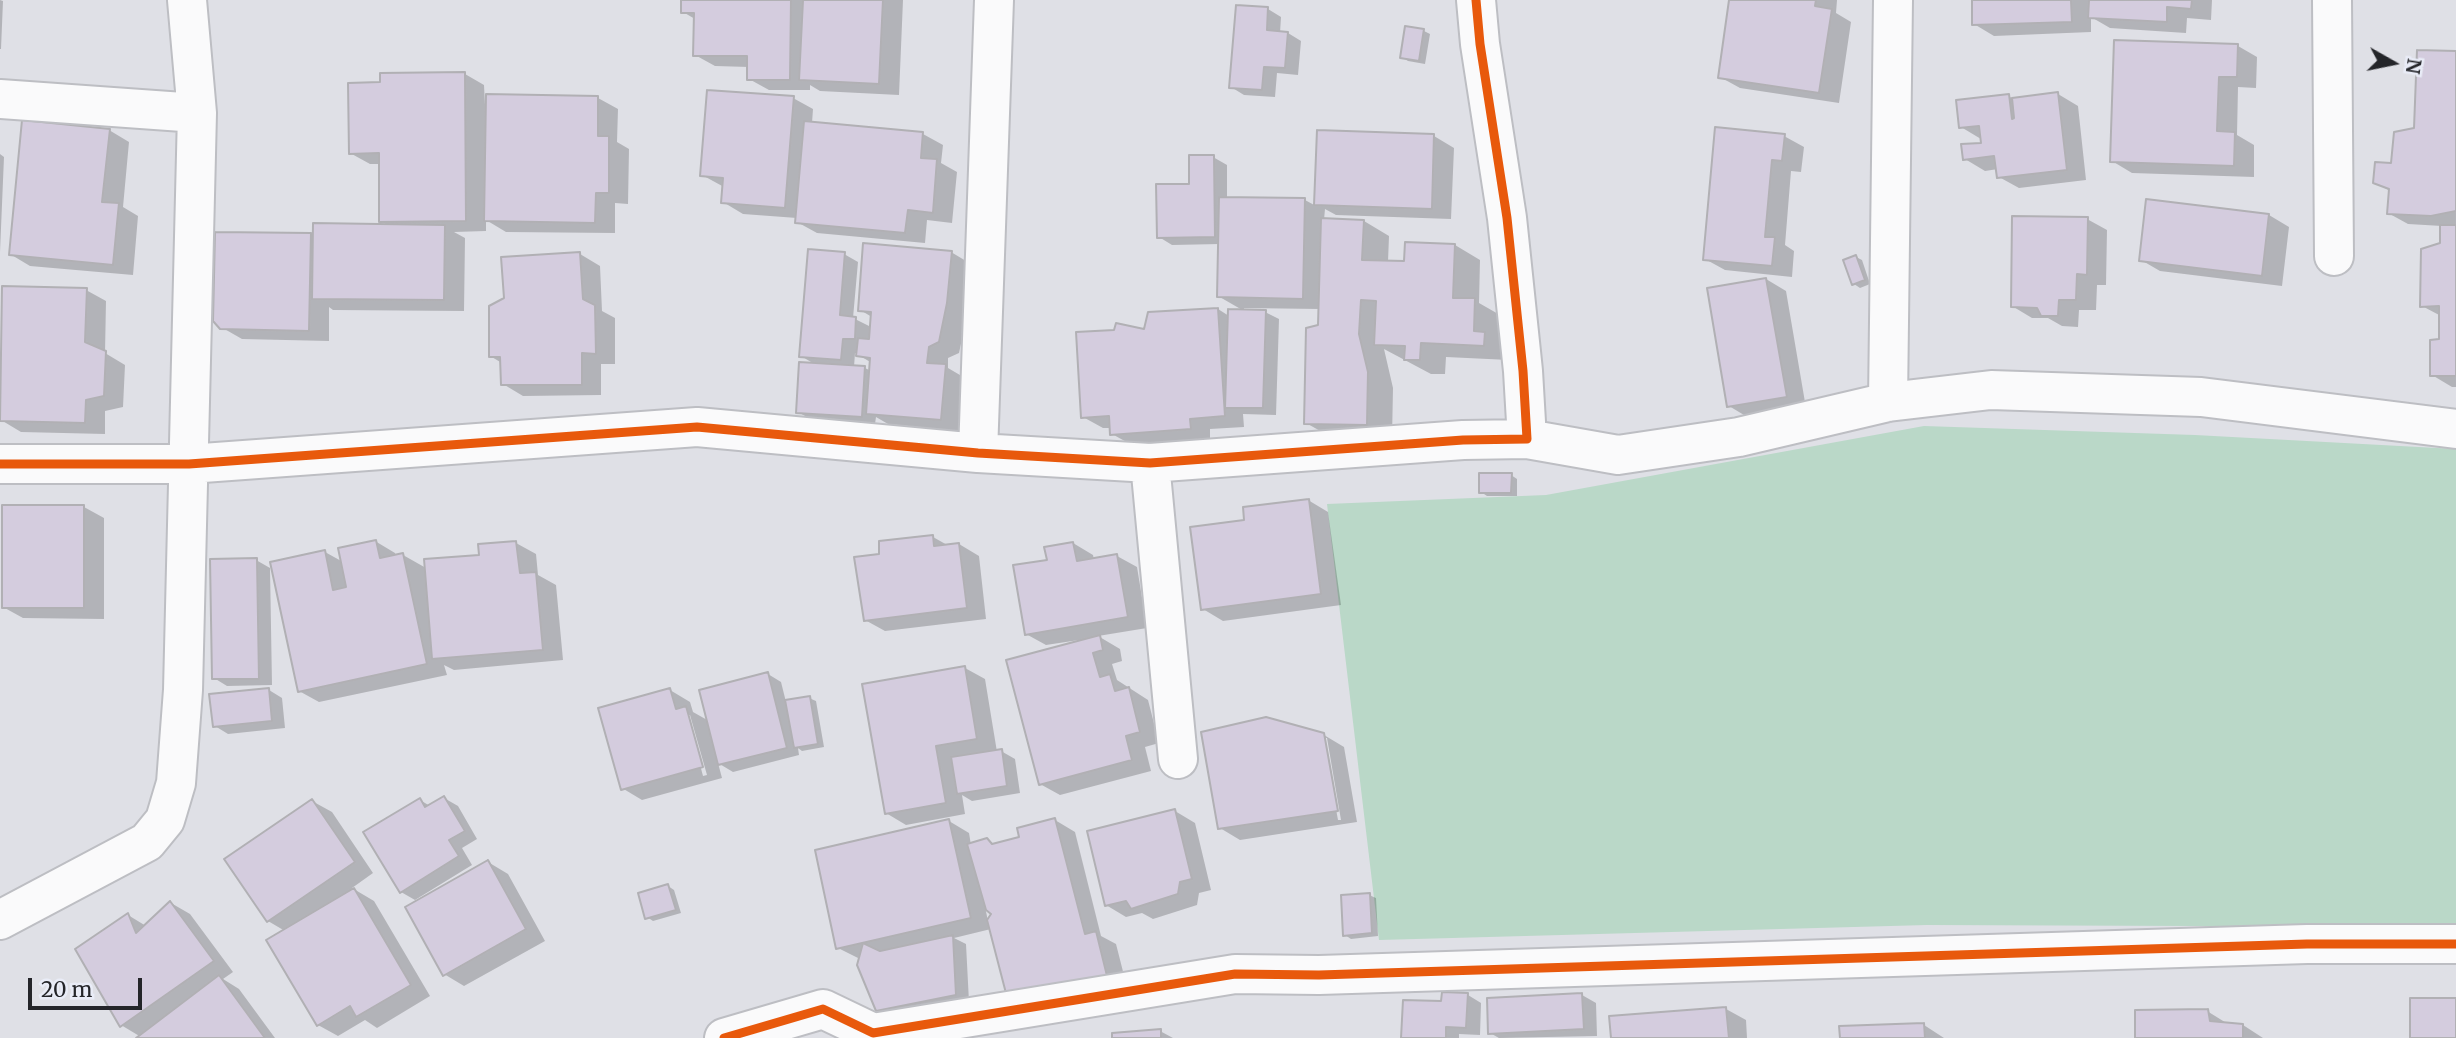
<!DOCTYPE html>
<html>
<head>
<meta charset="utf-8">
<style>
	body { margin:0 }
	#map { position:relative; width:2456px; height:1038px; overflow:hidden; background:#dfe0e6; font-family:Merriweather,serif }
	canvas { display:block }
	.north { position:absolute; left:2358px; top:28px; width:70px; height:70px; -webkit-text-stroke:5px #e9ecf7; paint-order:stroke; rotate:99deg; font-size:19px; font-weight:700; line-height:28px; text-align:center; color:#242529 }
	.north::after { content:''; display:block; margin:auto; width:24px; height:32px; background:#242529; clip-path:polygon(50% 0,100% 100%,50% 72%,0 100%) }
	.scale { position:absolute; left:28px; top:978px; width:114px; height:32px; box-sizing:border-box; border:4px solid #242529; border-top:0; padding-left:9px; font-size:21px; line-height:24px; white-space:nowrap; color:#242529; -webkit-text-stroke:5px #e9ecf7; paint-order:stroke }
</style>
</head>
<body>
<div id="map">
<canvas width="2456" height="1038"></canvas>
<div class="north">N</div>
<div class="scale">20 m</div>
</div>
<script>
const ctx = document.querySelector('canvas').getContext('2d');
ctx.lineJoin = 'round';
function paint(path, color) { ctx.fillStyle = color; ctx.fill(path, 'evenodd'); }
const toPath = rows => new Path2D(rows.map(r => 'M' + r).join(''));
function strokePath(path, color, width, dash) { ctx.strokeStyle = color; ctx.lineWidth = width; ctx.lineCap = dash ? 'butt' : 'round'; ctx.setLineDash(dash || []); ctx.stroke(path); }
const green = toPath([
	[1924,426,2195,435,2456,449,2456,927,1927,925,1379,940,1327,504,1546,495]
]);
const shadow = toPath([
	[0,0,3,1,1,49,0,49],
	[683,0,903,0,899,95,820,91,810,85,810,90,769,90,749,79,749,67,715,66,695,55,695,19,683,12],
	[1731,0,1837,0,1836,13,1851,22,1839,103,1740,88,1720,77],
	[1973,0,2212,0,2211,20,2187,18,2186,33,2110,28,2091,17,2091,32,1994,36,1974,24],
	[1268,9,1281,17,1280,33,1288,33,1301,41,1298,75,1277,73,1275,97,1244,95,1231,87],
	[1406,28,1424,31,1430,34,1425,64,1408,61,1402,57],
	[2238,46,2257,57,2256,88,2238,87,2237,135,2254,145,2254,177,2132,173,2112,161],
	[2456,53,2456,387,2452,387,2432,375,2441,341,2441,316,2422,306,2442,245,2442,226,2408,224,2388,213,2390,191,2375,182,2392,165,2416,129],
	[465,74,484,85,485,105,598,98,618,109,617,142,629,149,628,204,615,203,615,233,506,232,486,220,486,231,454,232,465,238,464,311,333,310,329,307,329,341,242,339,221,327,311,235,314,237,389,226,381,221,381,164,370,164,350,153,382,84],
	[2058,94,2078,106,2086,180,2019,188,1999,177,1998,169,1985,171,1965,159,1983,144,1981,139,1961,127,2008,96,2014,99],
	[793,98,813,109,812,123,923,134,943,145,941,163,957,172,952,223,927,220,925,243,817,233,797,222,797,218,743,214,723,202,724,187,702,175],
	[109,130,129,142,123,207,138,216,133,275,30,266,10,254],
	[1319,132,1434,136,1454,148,1451,219,1336,215,1325,209,1324,220,1364,221,1389,236,1388,262,1405,263,1406,244,1455,245,1480,260,1479,303,1500,315,1499,342,1510,348,1509,360,1446,357,1445,374,1431,374,1384,349,1393,388,1392,439,1331,437,1306,423,1320,309,1244,308,1244,311,1218,296,1220,244,1172,245,1159,237,1190,185,1213,157,1227,165,1227,199,1305,200,1316,206],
	[1784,136,1804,147,1801,172,1791,171,1785,245,1794,251,1792,277,1725,270,1705,259],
	[0,154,4,157,0,252],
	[2269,215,2289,227,2282,286,2160,271,2141,260],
	[2087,219,2107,230,2106,285,2097,285,2096,310,2079,310,2078,327,2062,326,2048,318,2032,318,2012,306],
	[951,252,971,264,967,316,959,353,948,358,948,368,965,378,960,431,888,424,876,417,875,424,812,420,798,412,816,365,801,356,844,254,858,262,853,318,871,327,872,317,860,310],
	[855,353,872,363,871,371,865,368,854,367],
	[580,254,600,266,602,311,615,318,615,364,601,364,601,395,523,396,503,384,502,363,490,356],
	[1856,257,1862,260,1870,284,1860,288,1854,284],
	[1766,279,1786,291,1806,408,1749,418,1729,406],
	[86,290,106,301,105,353,125,365,123,407,105,411,105,434,21,432,1,420],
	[1218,309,1229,316,1265,312,1279,319,1276,415,1243,414,1244,427,1210,429,1210,440,1132,445,1112,434,1111,428,1103,428,1083,417,1145,331],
	[1511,475,1517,479,1517,496,1487,496,1481,492],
	[1308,500,1328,512,1341,605,1223,621,1203,609,1246,521],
	[84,507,104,518,104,619,23,618,3,607],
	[933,537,949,546,959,544,979,556,986,619,885,631,865,620,881,555],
	[375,541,395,553,396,556,403,555,426,568,480,556,516,543,536,554,538,575,556,585,563,660,454,670,444,665,447,675,319,702,299,691,325,552,343,562],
	[1073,543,1093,555,1094,560,1117,556,1137,567,1147,628,1098,636,1120,649,1122,661,1112,664,1117,680,1148,700,1159,743,1145,747,1151,771,1060,795,1040,784,1080,642,1079,640,1046,645,1026,634,1049,561],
	[256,560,270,568,272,685,227,686,214,678],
	[965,668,985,679,997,752,1001,751,1015,759,1020,793,972,801,962,795,965,814,906,825,886,813],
	[768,674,781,682,786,702,809,698,816,701,824,747,802,751,798,748,799,755,733,772,718,763,722,778,642,800,622,788,670,690,690,702,693,712,709,721],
	[687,715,690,715,707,775,703,776],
	[269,690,282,698,285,728,228,734,215,726],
	[1324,735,1344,747,1357,822,1240,840,1220,828],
	[1323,738,1327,738,1341,820,1338,820],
	[444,798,458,806,477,839,462,848,472,865,415,900,401,892,420,800,430,806],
	[312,801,332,812,373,873,352,888,374,901,430,996,377,1028,365,1020,338,1036,318,1025,285,931,268,921],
	[1175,811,1195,823,1211,890,1199,893,1197,905,1153,919,1142,913,1126,917,1106,905],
	[1055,820,1075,832,1101,936,1116,944,1130,999,991,929,954,938,966,944,969,1002,892,1018,878,1010,860,959,838,948,949,821,969,833,971,845,987,840,996,845,1021,839],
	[985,907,994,914,988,921],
	[488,862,508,874,545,941,464,986,444,974],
	[668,886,674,890,681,913,653,921,647,917],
	[1369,895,1376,898,1378,936,1351,939,1345,935],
	[171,903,190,914,233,972,223,979,239,989,275,1038,139,1038,141,1037,121,1025,128,915,146,926],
	[1468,995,1481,1003,1480,1035,1459,1034,1459,1038,1403,1038,1442,1003],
	[1582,995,1596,1003,1597,1036,1499,1038,1490,1033],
	[1726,1009,1746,1020,1747,1038,1613,1038],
	[2207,1011,2228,1024,2243,1025,2263,1038,2137,1038],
	[1924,1025,1944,1038,1842,1038],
	[1160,1031,1173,1038,1114,1038]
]);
const building = toPath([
	[681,0,791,0,790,80,747,80,747,56,693,56,694,13,681,13,681,0],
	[803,0,883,0,879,84,799,80,803,0],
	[1729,0,1816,0,1815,6,1832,9,1819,93,1718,78,1729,0],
	[1972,0,2071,0,2072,22,1972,25,1972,0],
	[2089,0,2192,0,2191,9,2167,7,2167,22,2088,18,2089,0],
	[1236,5,1268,7,1267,30,1288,32,1285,68,1264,67,1262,90,1229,88,1236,5],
	[1405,26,1424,29,1419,61,1400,58,1405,26],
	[2114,40,2238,44,2237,77,2219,77,2217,131,2235,132,2234,166,2110,162,2114,40],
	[2417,50,2456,51,2456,211,2431,216,2387,214,2389,189,2373,183,2375,162,2391,163,2394,132,2414,128,2417,50],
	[465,72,466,221,379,222,379,153,349,154,348,83,380,82,380,73,465,72],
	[707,90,794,96,785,208,721,203,723,178,700,176,707,90],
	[2058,92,2067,170,1997,178,1994,156,1963,160,1961,144,1981,143,1979,126,1959,128,1956,100,2009,94,2012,119,2014,118,2012,98,2058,92],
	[486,94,598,96,598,136,609,136,609,193,596,193,595,223,484,221,486,94],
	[22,120,110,129,102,202,119,203,113,265,9,255,22,120],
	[804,121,923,132,921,158,937,159,933,213,908,210,905,233,795,223,804,121],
	[1715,127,1785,134,1782,161,1772,160,1765,237,1775,237,1772,266,1703,260,1715,127],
	[1317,130,1434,134,1432,209,1314,205,1317,130],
	[1189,155,1214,155,1215,237,1157,238,1156,184,1189,184,1189,155],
	[1219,197,1305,198,1303,299,1217,297,1219,197],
	[2146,199,2269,214,2262,276,2139,261,2146,199],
	[2012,216,2088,217,2087,275,2077,274,2076,300,2059,300,2058,316,2041,316,2037,308,2011,307,2012,216],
	[1321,218,1364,220,1362,260,1404,261,1405,242,1455,244,1453,298,1475,298,1474,331,1485,332,1484,346,1421,343,1420,360,1404,360,1405,346,1374,345,1376,301,1361,300,1359,334,1368,372,1367,425,1304,424,1306,328,1318,325,1321,218],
	[313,223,445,225,444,300,312,299,313,223],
	[2440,225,2456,225,2456,376,2430,376,2430,340,2439,339,2439,306,2420,307,2421,249,2440,243,2440,225],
	[215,232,311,233,309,331,220,329,213,321,215,232],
	[863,243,952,251,947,303,939,342,929,347,927,363,946,364,941,420,866,414,870,358,856,356,858,338,869,339,871,312,858,311,863,243],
	[808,249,845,252,840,315,856,317,855,339,843,339,841,360,799,357,808,249],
	[580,252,583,299,595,305,596,354,582,353,582,385,501,385,500,357,489,357,489,306,504,298,501,257,580,252],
	[1856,255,1865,280,1852,285,1843,260,1856,255],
	[1766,278,1787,397,1727,407,1707,288,1766,278],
	[2,286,87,288,85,342,106,351,104,396,86,400,85,423,0,421,2,286],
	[1218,308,1225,416,1190,419,1191,429,1110,435,1109,416,1081,418,1076,332,1114,330,1116,323,1144,329,1148,312,1218,308],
	[1228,309,1266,310,1263,408,1225,408,1228,309],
	[799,362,865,366,862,417,796,413,799,362],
	[1479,473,1512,473,1511,493,1479,493,1479,473],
	[1309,499,1321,594,1201,610,1190,527,1244,520,1243,507,1309,499],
	[2,505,84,505,84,608,2,608,2,505],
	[933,535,934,546,959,543,967,608,864,621,854,557,879,554,879,541,933,535],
	[376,540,380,558,403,553,427,664,298,692,270,562,325,550,333,590,346,587,338,548,376,540],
	[516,541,520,573,536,572,543,650,432,659,424,559,479,555,478,544,516,541],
	[1073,542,1077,561,1117,554,1128,617,1025,635,1013,565,1047,560,1044,547,1073,542],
	[257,558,259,679,212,679,210,559,257,558],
	[1100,635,1103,650,1093,653,1100,677,1110,674,1115,691,1129,687,1140,732,1126,736,1132,760,1039,785,1006,660,1100,635],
	[965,666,977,739,936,746,946,803,885,814,862,684,965,666],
	[768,672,787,748,718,765,699,690,768,672],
	[269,688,272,721,213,727,209,694,269,688],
	[670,688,676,709,686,706,703,767,621,790,598,708,670,688],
	[810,696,818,744,794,748,785,700,810,696],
	[1266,717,1324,733,1338,811,1218,829,1201,732,1266,717],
	[1002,749,1007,786,957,794,951,757,1002,749],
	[444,796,465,831,449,840,459,856,400,893,363,832,420,798,425,807,444,796],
	[312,799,355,862,267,922,224,859,312,799],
	[1175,809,1192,879,1180,882,1178,894,1131,909,1126,901,1105,906,1087,831,1175,809],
	[1055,818,1085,934,1096,931,1110,988,1008,1001,987,920,991,914,986,910,967,844,987,838,992,844,1019,837,1017,828,1055,818],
	[949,819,971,918,836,949,815,850,949,819],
	[488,860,526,929,443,976,405,907,488,860],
	[668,884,676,910,645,919,638,893,668,884],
	[354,888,411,985,356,1017,350,1006,317,1026,266,940,354,888],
	[1370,893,1372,933,1343,936,1341,895,1370,893],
	[170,901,214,961,120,1027,75,949,128,913,136,933,170,901],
	[953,935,956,995,876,1011,857,965,863,943,880,951,953,935],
	[219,975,265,1038,136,1038,219,975],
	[1442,992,1468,993,1466,1028,1446,1027,1446,1038,1401,1038,1403,1000,1441,1001,1442,992],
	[1582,993,1584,1029,1488,1034,1487,998,1582,993],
	[2410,998,2456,998,2456,1038,2410,1038,2410,998],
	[1726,1007,1729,1038,1611,1038,1609,1016,1726,1007],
	[2208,1009,2210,1021,2243,1024,2243,1038,2135,1038,2135,1010,2208,1009],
	[1924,1023,1925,1038,1840,1038,1839,1026,1924,1023],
	[1161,1029,1161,1038,1112,1038,1112,1033,1161,1029]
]);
const minor = toPath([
	[2332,0,2334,256],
	[0,99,197,113],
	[1888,402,1893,0],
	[1527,439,1618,455,1739,437,1888,402,1991,390,2201,397,2456,429],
	[978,453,994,0],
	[1150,463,1178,759],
	[0,464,189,464,697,427,978,453,1150,463,1463,440,1527,439,1523,371,1507,218,1480,44,1476,0],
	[0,920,147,842,165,820,176,783,183,690,197,113,187,0],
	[724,1038,823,1009,873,1033,1235,974,1319,975,2307,944,2456,944]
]);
const cycleway = toPath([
	[0,464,189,464,697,427,978,453,1150,463,1463,440,1527,439,1523,371,1507,218,1480,44,1476,0],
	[724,1038,823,1009,873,1033,1235,974,1319,975,2307,944,2456,944]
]);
paint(green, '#bad8c8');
paint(shadow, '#0003');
paint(building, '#d4ccde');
strokePath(building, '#b1b0b4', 2);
strokePath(minor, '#bdbec3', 42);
strokePath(minor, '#fafafb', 38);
strokePath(cycleway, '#e8590c', 9);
</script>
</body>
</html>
